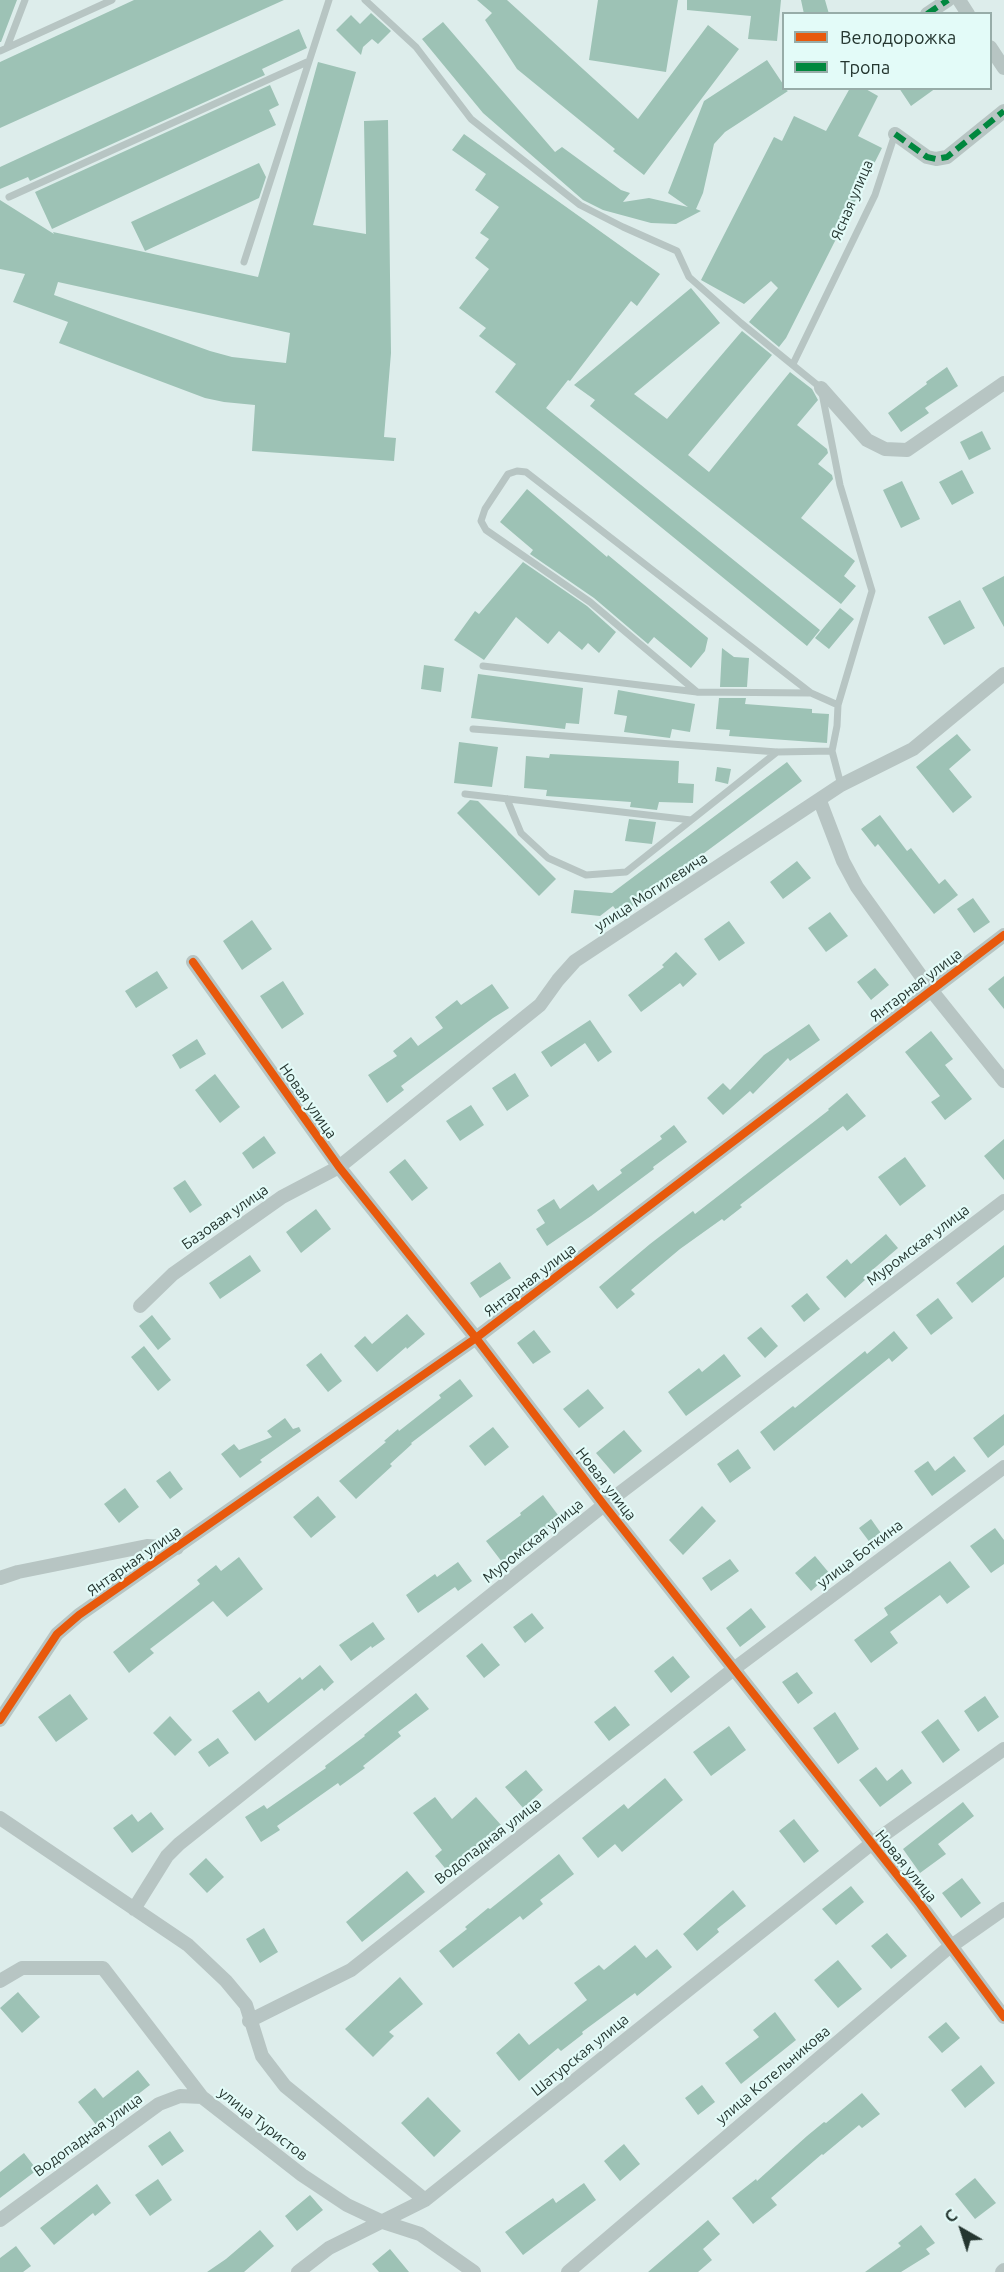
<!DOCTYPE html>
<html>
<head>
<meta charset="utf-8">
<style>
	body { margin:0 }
	#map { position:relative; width:1004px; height:2272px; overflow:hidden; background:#ddedeb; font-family:Ubuntu,sans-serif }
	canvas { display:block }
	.legend { position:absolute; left:782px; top:12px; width:210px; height:78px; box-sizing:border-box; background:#e3fbf8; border:2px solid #97aca8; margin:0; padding:8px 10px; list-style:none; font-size:18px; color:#253630 }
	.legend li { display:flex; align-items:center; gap:12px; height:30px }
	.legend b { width:30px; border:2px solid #97aca8 }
	.north { position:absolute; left:932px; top:2200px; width:60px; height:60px; -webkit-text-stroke:4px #e3fbf8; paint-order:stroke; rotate:321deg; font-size:16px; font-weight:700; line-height:24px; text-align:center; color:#253630 }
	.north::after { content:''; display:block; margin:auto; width:21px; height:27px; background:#253630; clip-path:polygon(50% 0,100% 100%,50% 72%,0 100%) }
</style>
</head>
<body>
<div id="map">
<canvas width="1004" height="2272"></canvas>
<ul class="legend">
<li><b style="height:8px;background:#e8590c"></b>Велодорожка</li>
<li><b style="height:8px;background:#00873e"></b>Тропа</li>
</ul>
<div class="north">С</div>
</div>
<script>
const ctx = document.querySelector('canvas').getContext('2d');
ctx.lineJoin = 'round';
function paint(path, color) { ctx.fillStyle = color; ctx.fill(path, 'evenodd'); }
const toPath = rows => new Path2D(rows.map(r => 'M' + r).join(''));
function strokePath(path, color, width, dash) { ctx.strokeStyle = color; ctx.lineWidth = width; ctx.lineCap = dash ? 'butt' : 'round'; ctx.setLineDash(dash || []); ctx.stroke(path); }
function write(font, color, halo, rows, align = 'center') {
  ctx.font = font + ' Ubuntu,sans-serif'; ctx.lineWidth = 4.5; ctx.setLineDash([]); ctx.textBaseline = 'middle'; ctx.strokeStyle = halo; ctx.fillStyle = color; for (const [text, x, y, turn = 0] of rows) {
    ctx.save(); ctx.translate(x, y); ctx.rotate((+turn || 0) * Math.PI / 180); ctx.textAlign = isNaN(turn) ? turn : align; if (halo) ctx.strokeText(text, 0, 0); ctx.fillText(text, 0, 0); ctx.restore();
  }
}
const building = toPath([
	[0,0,17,0,1,42,0,42],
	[134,0,284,0,0,128,0,62],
	[477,0,507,0,638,119,708,25,739,49,644,175,613,151,615,149,517,69,485,20,492,13],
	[598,0,678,0,666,72,589,60],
	[687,0,781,0,777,41,748,39,751,16,687,10],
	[801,0,825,0,829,14,804,14],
	[371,13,391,31,378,44,372,39,363,47,361,55,336,30,351,15,360,24],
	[443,22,555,152,562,147,621,190,630,193,623,202,649,198,688,207,668,193,704,101,767,60,783,84,783,88,788,91,725,132,714,144,703,193,696,209,701,211,676,224,651,223,603,210,583,200,483,113,422,39],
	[299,29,307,48,262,69,265,75,30,181,28,177,0,189,0,167],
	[318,62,356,72,313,225,366,234,364,121,388,120,391,353,384,437,396,438,394,461,252,451,255,405,224,402,205,398,59,343,68,322,13,302,25,274,0,269,0,200,54,234,53,232,258,277],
	[58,282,290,333,286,363,232,357,210,351,54,295],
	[270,85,279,105,269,110,276,125,52,229,35,192],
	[850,88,864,88,878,96,858,136,882,148,786,338,779,347,749,322,778,288,771,281,744,304,701,280,774,137,782,141,794,116,826,131],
	[899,88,936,88,911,106],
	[464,134,660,274,637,306,631,301,570,381,568,380,546,408,820,630,807,646,495,392,516,364,479,336,486,328,459,308,489,269,475,258,489,239,480,233,499,207,475,190,486,174,452,150],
	[259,163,266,177,259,198,145,251,131,222],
	[691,288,720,323,634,394,667,419,742,331,772,355,688,455,709,472,790,372,812,389,818,400,797,425,827,449,828,453,818,464,832,475,833,479,801,518,855,561,844,576,856,586,841,604,590,406,595,400,574,385],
	[947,367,958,386,925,408,929,413,901,432,888,413,927,384,926,382],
	[982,431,991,449,969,460,960,442],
	[962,470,974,493,952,505,939,482],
	[902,481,920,519,901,528,883,490],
	[527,489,607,557,608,555,708,638,705,651,691,668,654,637,648,644,594,598,530,554,533,550,500,522],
	[523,562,587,606,616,632,599,653,588,643,582,650,559,631,548,644,516,617,484,660,454,640,475,611,479,614],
	[1004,576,1004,627,982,588],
	[960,600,975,628,944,645,928,617],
	[840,608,854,619,829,649,815,638],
	[722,648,734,657,749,658,747,687,720,687],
	[424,665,444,668,441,692,421,689],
	[478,674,583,688,579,724,566,723,565,729,471,718],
	[618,690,695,704,690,732,672,729,670,738,624,732,627,716,614,714],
	[719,698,746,698,745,704,812,709,812,713,829,714,827,743,729,736,730,730,716,729],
	[957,734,971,750,949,769,972,797,953,813,916,767],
	[459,742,498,747,492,787,454,783],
	[550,754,679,761,678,783,694,784,693,803,659,802,657,810,630,807,631,802,546,796,547,790,524,788,526,756,549,758],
	[787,762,802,781,620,915,613,906,600,916,571,913,574,890,612,893],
	[717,767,731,769,728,784,715,781],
	[470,800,478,801,556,879,539,896,457,813],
	[880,815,907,851,911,848,939,884,945,879,958,895,934,914,878,844,875,847,861,829],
	[629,819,656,822,652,844,625,841],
	[797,861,811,878,783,899,770,882],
	[973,898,990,922,974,933,957,909],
	[830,912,848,936,826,952,808,928],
	[252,920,272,949,242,970,223,941],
	[729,921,745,943,719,961,704,939],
	[676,952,697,974,683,987,680,983,641,1012,628,995,664,967,662,965],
	[875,968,889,985,871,1000,857,982],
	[157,971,168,988,136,1008,125,991],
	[1004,976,1004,1009,988,989],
	[283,981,304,1014,282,1029,260,996],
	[492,984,509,1008,493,1018,401,1086,404,1090,387,1103,368,1075,397,1056,393,1051,411,1037,418,1046,443,1028,435,1017,457,1000,461,1005],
	[590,1020,612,1052,598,1062,585,1043,551,1067,541,1052],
	[809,1024,820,1040,790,1061,788,1058,753,1094,750,1091,723,1115,707,1098,723,1083,730,1090,764,1055],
	[931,1031,953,1059,945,1065,972,1099,945,1120,931,1102,940,1096,905,1052],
	[197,1039,206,1054,180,1069,172,1055],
	[515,1073,529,1096,507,1111,492,1088],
	[215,1074,240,1107,220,1123,195,1090],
	[847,1093,866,1116,847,1131,843,1126,740,1205,742,1207,724,1221,722,1219,680,1249,631,1290,635,1294,617,1309,599,1287,650,1244,693,1211,695,1214,829,1110,828,1109],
	[471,1105,484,1125,460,1141,446,1121],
	[674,1125,687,1142,653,1167,654,1169,591,1216,547,1246,536,1229,545,1223,537,1210,554,1199,560,1209,593,1184,598,1191,622,1173,620,1170,662,1139,660,1136],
	[264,1136,276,1153,253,1169,242,1153],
	[1004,1139,1004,1180,984,1156],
	[905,1157,926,1186,900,1206,878,1177],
	[405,1159,428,1188,412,1201,389,1172],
	[185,1180,202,1205,190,1213,173,1188],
	[316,1209,331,1229,301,1253,286,1232],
	[886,1234,898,1248,863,1278,865,1280,845,1298,826,1277,847,1259,851,1264],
	[1004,1245,1004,1277,972,1303,956,1283],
	[250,1255,261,1271,220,1299,209,1283],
	[500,1262,511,1278,480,1298,470,1283],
	[807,1293,820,1309,804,1322,791,1306],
	[938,1298,953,1318,931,1335,916,1315],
	[407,1314,425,1334,407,1349,406,1347,377,1372,354,1346,365,1336,372,1344],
	[152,1315,171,1339,158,1350,139,1326],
	[761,1327,778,1346,765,1358,747,1338],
	[534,1330,551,1352,533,1364,517,1343],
	[894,1331,908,1348,892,1362,889,1358,774,1451,760,1432,793,1406,795,1408,865,1351,867,1354],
	[144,1346,171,1380,158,1391,131,1357],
	[321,1353,342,1381,328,1392,306,1365],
	[724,1354,741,1376,686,1416,668,1392,699,1368,702,1372],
	[460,1379,473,1396,411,1443,412,1444,390,1464,392,1466,356,1499,339,1481,386,1442,384,1441,398,1429,399,1431,441,1398,439,1395],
	[588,1389,604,1408,579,1428,563,1409],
	[1004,1414,1004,1445,988,1458,973,1438],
	[285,1418,293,1429,299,1427,301,1431,260,1460,262,1462,240,1478,221,1454,234,1444,239,1450,272,1437,267,1431],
	[493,1427,509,1447,485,1466,469,1446],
	[624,1430,642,1451,614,1474,596,1453],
	[738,1449,751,1468,730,1483,717,1464],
	[954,1456,966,1471,932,1496,914,1471,928,1461,935,1471],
	[170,1471,183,1489,170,1499,156,1481],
	[125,1488,139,1507,119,1523,104,1504],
	[543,1495,561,1519,502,1562,486,1541,521,1515,520,1513],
	[318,1496,336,1517,311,1538,293,1517],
	[702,1506,716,1521,683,1555,669,1540],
	[871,1519,883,1536,871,1544,859,1528],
	[995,1528,1004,1540,1004,1564,991,1573,970,1546],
	[815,1556,830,1574,811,1591,795,1573],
	[239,1557,263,1589,227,1617,213,1601,150,1649,154,1653,129,1673,113,1652,200,1584,197,1580,216,1565,221,1571],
	[730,1559,739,1571,711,1591,702,1578],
	[950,1561,970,1587,947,1604,940,1595,890,1632,898,1643,871,1663,854,1640,888,1615,884,1608],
	[458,1562,472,1581,458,1591,455,1587,418,1613,406,1595,435,1574,437,1577],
	[751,1608,766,1627,740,1647,726,1628],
	[532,1613,544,1628,525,1643,513,1627],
	[373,1622,385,1639,372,1648,371,1646,351,1661,339,1645],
	[482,1643,500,1665,484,1678,466,1656],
	[673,1656,690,1677,671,1693,654,1671],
	[320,1665,334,1682,324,1691,322,1688,255,1741,232,1711,259,1691,268,1703,300,1677,302,1680],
	[797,1672,813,1693,798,1704,782,1682],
	[416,1693,429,1709,398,1732,401,1736,363,1766,365,1768,340,1786,338,1783,277,1826,280,1830,261,1842,245,1817,264,1805,267,1809,326,1768,325,1766,365,1736,364,1735],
	[70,1694,88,1719,56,1742,38,1717],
	[985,1696,999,1717,978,1732,964,1711],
	[615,1706,630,1725,609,1741,594,1722],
	[835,1712,859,1749,838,1764,813,1728],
	[170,1716,192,1740,175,1756,153,1733],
	[938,1719,960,1750,943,1763,921,1732],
	[729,1726,746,1750,711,1776,693,1752],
	[218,1738,229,1753,209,1767,198,1752],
	[876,1767,887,1781,902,1769,912,1783,880,1807,859,1780],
	[526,1770,543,1790,523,1808,505,1787],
	[665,1778,683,1800,622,1852,615,1844,598,1858,582,1838,624,1804,628,1809],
	[435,1797,452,1819,476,1797,501,1825,476,1848,478,1850,449,1873,435,1856,442,1850,413,1813],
	[963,1802,974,1816,938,1844,946,1854,920,1873,903,1849],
	[151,1812,164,1829,132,1853,113,1828,132,1814,138,1822],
	[794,1819,819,1851,804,1863,779,1831],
	[559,1854,574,1874,540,1900,543,1904,523,1920,520,1916,453,1968,439,1951,467,1929,465,1927,488,1908,490,1909],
	[206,1858,224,1877,207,1893,189,1874],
	[407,1871,425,1892,362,1942,346,1922],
	[962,1878,981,1903,961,1918,942,1893],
	[851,1886,864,1902,836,1925,822,1909],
	[733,1890,746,1906,717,1929,719,1932,697,1951,683,1934],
	[264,1928,278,1952,260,1963,246,1939],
	[887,1933,907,1956,891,1969,871,1946],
	[635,1945,646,1958,657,1949,672,1967,637,1996,635,1993,582,2032,583,2034,561,2051,558,2048,519,2081,496,2053,519,2033,529,2045,587,2000,574,1983,599,1965,604,1970],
	[838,1960,862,1989,838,2008,814,1980],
	[400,1977,423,2004,389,2032,394,2036,373,2057,345,2029],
	[18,1992,40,2017,22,2033,0,2008],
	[775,2012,796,2040,741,2084,725,2063,759,2037,753,2030],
	[946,2022,960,2038,942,2053,928,2037],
	[981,2065,995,2083,965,2108,951,2090],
	[138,2070,150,2085,97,2126,78,2102,95,2088,103,2098],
	[702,2085,715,2102,698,2115,685,2098],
	[862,2093,880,2114,862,2128,859,2125,823,2155,822,2154,771,2198,777,2205,753,2224,732,2198,756,2179,757,2181,807,2136,824,2122,826,2123],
	[428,2097,461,2131,434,2157,401,2123],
	[170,2131,184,2151,162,2166,148,2146],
	[624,2144,640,2164,620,2181,604,2161],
	[24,2153,37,2170,0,2198,0,2172],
	[975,2178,996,2203,975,2219,955,2194],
	[158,2179,172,2200,150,2216,135,2195],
	[584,2183,596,2200,523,2255,505,2232,553,2198,556,2203],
	[97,2184,111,2203,95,2216,93,2213,54,2245,40,2228],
	[310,2195,323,2210,297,2231,285,2216],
	[708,2220,720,2234,703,2249,712,2260,698,2272,648,2272],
	[921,2225,935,2243,926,2249,930,2254,901,2272,865,2272,901,2246,898,2243],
	[260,2230,274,2246,244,2272,207,2272,226,2259],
	[16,2246,31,2266,23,2272,0,2272,0,2258],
	[390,2249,409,2272,379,2272,372,2264]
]);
const lane = toPath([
	[365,0,416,47,471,119,580,205,623,227,677,251,689,277,741,323,821,388,840,485,872,591,838,705,837,726,832,751,841,785],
	[7,47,25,0],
	[0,51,112,0],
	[9,197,307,62],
	[244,262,329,0],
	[793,364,875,195,895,134],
	[483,666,697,692,811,693,838,705],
	[697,692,590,602,486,530,481,521,485,509,508,474,517,471,526,472,811,693],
	[473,729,777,752,832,751],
	[465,794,691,820],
	[507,799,521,833,548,858,586,875,626,872,777,752]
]);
const street = toPath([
	[959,0,968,14],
	[927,14,948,0],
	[990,47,1004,68],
	[895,134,927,157,936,159,947,157,1004,111],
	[821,388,867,440,885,449,907,450,1004,383],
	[820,801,843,861,857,887,931,990,1004,1081],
	[193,962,339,1167,476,1338,604,1505,920,1904,1004,2017],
	[140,1306,173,1274,282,1197,339,1167,540,1005,558,980,575,961,841,785,913,749,1004,674],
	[0,1578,18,1572,147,1546,177,1548],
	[0,1720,57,1634,79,1615,476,1338,1004,935],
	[0,1818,188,1945,226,1981,246,2005,262,2056,285,2086,425,2200],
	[134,1909,167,1856,179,1844,604,1505,1004,1201],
	[0,1981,22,1968,103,1968,202,2097,302,2175,347,2205,383,2222,420,2234,474,2272],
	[249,2021,351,1970,735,1668,1004,1467],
	[0,2220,159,2104,180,2096,202,2097],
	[298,2272,329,2248,425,2200,871,1844,1004,1749],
	[568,2272,947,1949,1004,1909],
	[1002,2272,1004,2270]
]);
const quiet = toPath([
	[927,14,948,0],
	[895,134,927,157,936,159,947,157,1004,111]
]);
const cycleway = toPath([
	[193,962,339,1167,476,1338,604,1505,920,1904,1004,2017],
	[0,1720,57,1634,79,1615,476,1338,1004,935]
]);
const streetNames = [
	["Ясная улица",852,200,-67],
	["улица Могилевича",651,892,-33],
	["Янтарная улица",916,985,-37],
	["Новая улица",308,1101,55],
	["Базовая улица",225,1217,-35],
	["Муромская улица",918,1245,-37],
	["Янтарная улица",530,1280,-37],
	["Новая улица",606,1484,52],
	["Муромская улица",533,1541,-39],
	["улица Боткина",860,1554,-37],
	["Янтарная улица",134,1561,-35],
	["Водопадная улица",488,1841,-38],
	["Новая улица",906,1866,51],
	["Шатурская улица",580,2055,-39],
	["улица Котельникова",773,2075,-40],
	["улица Туристов",263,2124,38],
	["Водопадная улица",88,2135,-36]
];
paint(building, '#9dc2b5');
strokePath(lane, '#b7c5c3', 7);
strokePath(street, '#b7c5c3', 14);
strokePath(quiet, '#00873e', 6, [12, 6]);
strokePath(cycleway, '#e8590c', 8);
write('15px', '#253630', '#e3fbf8', streetNames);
</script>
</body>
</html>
